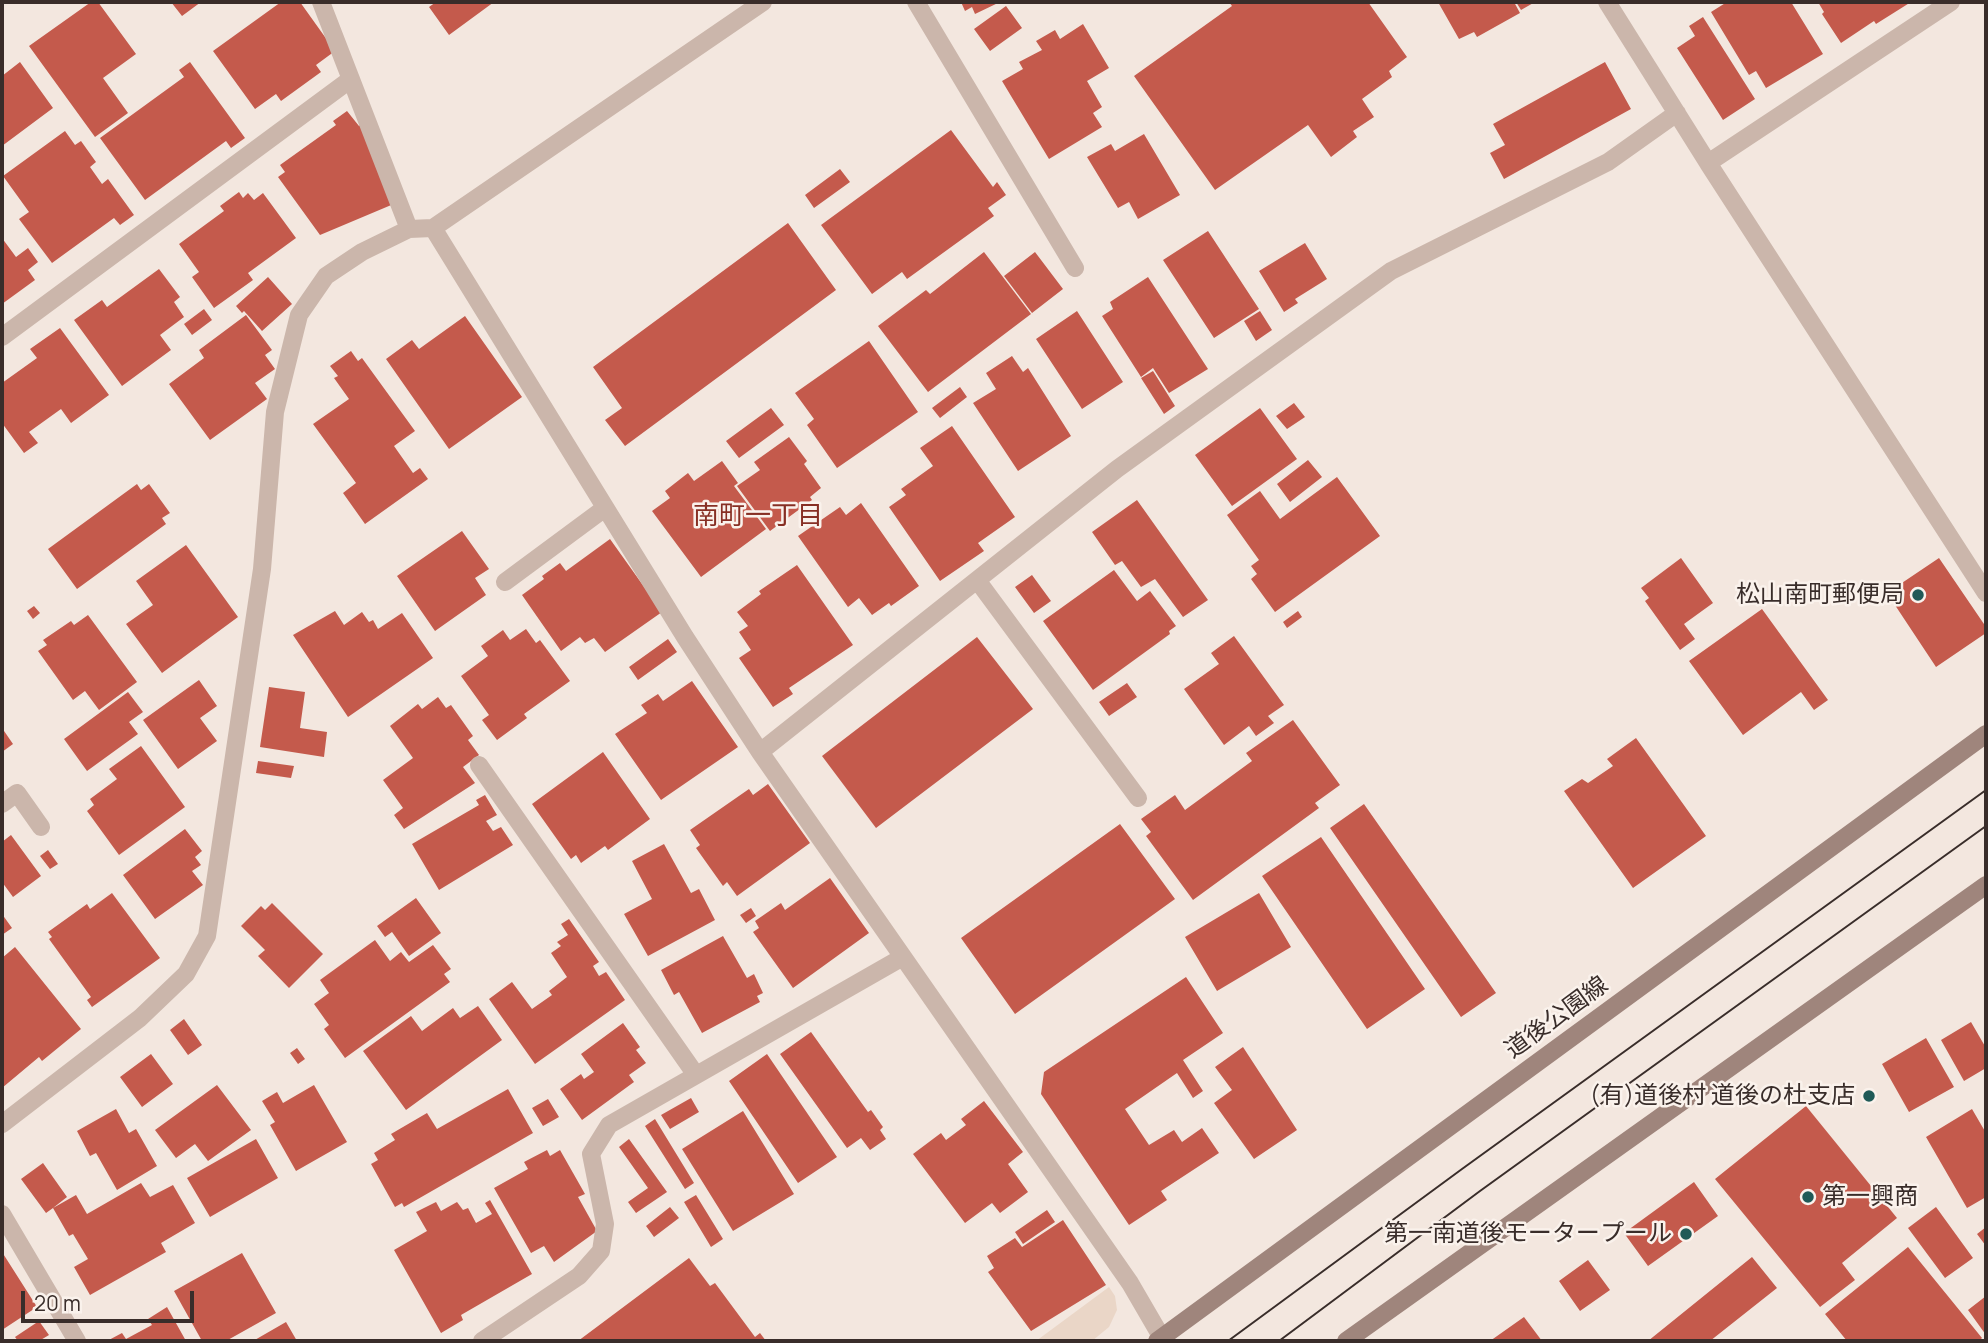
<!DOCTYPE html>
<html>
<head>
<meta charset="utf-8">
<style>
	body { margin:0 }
	#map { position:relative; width:1988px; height:1343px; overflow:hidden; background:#f3e7df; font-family:Manrope,sans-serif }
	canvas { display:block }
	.frame { position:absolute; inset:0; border:4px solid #392d2a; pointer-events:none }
	.scale { position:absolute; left:21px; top:1291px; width:173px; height:32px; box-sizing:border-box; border:4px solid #392d2a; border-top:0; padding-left:9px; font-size:21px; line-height:24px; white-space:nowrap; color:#392d2a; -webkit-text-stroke:5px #faf2ec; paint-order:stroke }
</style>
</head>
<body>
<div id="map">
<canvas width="1988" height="1343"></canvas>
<div class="frame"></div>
<div class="scale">20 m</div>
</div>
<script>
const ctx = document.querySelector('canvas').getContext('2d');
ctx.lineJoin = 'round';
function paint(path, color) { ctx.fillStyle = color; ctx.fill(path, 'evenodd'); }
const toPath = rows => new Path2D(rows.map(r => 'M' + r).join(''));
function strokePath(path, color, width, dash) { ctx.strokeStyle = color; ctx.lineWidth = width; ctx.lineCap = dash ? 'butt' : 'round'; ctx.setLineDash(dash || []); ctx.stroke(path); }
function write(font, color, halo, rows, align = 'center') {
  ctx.font = font + ' Manrope,"Noto Sans JP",sans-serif'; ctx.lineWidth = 5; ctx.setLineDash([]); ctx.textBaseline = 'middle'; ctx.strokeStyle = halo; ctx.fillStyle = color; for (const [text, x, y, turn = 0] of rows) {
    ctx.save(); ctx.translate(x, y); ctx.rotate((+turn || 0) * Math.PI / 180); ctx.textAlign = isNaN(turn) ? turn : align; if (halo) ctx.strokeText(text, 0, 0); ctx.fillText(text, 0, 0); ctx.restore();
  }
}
const plaza = toPath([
	[1109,1287,1115,1296,1117,1310,1109,1327,1092,1341,1036,1341]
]);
const building = toPath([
	[91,2,98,2,136,54,103,78,128,113,95,137,29,46],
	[171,2,201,2,182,16],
	[281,2,300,2,335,51,316,65,321,72,281,101,276,94,255,109,213,51],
	[436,2,494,2,449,35,429,7],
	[961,2,1000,2,975,14,972,7,965,11],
	[1229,2,1368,2,1407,57,1389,71,1392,77,1362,99,1374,117,1353,131,1357,137,1331,157,1308,125,1215,190,1134,76,1232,6],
	[1438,2,1514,2,1520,13,1477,37,1474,32,1459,39],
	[1516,2,1535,2,1521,10],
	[1727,2,1791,2,1823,54,1766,88,1756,71,1749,75,1711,12],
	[1818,2,1911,2,1876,24,1874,21,1841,43,1822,14,1824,12],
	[1006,6,1022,28,990,51,974,29],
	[1703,17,1755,99,1723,120,1677,48,1695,36,1689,26],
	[1083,24,1109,68,1087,81,1102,107,1093,113,1102,127,1049,159,1002,81,1023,69,1019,62,1042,50,1036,41,1055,30,1060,39],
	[20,62,53,108,2,146,2,76],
	[190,62,245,138,231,148,226,141,145,200,100,138,184,77,179,70],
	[1605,62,1631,109,1504,179,1490,153,1505,145,1493,124],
	[347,111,359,126,362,124,396,203,320,235,278,177,285,172,280,165,336,125,333,121],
	[951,130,993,187,997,182,1006,195,988,208,994,216,907,279,902,272,872,294,821,225],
	[65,131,75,145,81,141,96,162,90,167,102,184,108,179,134,215,120,225,114,218,52,263,19,219,29,212,3,176],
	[1144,134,1180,195,1138,219,1129,202,1118,208,1087,157,1111,144,1115,151],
	[840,169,850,182,814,208,805,195],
	[239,192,243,198,248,193,254,200,263,193,296,238,248,273,253,280,214,308,192,277,199,272,179,244,224,211,220,206],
	[788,223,836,290,625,446,605,420,622,408,593,367],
	[1208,231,1259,309,1214,338,1163,260],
	[2,238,16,257,28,248,38,262,28,270,35,280,2,304],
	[1305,243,1327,279,1295,299,1298,303,1284,312,1259,271],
	[984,252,1031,314,928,392,878,326,926,290,930,294],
	[1035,252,1063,289,1032,313,1004,276],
	[159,269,180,297,174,302,184,317,160,335,171,350,122,386,74,320,102,300,107,307],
	[268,277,292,304,262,331,244,311,242,313,236,306],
	[1148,277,1208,369,1169,393,1153,368,1141,377,1102,316,1113,309,1110,302],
	[204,309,212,320,192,335,184,324],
	[1077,311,1123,382,1082,409,1036,339],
	[1260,311,1272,330,1256,341,1244,321],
	[246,315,272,350,265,355,275,369,255,383,267,399,210,440,169,384,204,358,199,350],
	[465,316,522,397,449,449,386,359,412,340,419,349],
	[60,328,109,395,71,423,61,409,29,432,38,443,24,453,2,423,2,383,37,358,30,349],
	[869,341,918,412,837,468,807,425,814,419,795,393],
	[351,351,358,361,362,358,415,431,394,446,413,473,420,468,428,479,365,524,343,493,356,483,313,424,349,399,334,378,338,376,330,366],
	[1012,356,1023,372,1028,368,1071,436,1018,471,973,403,996,389,986,373],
	[1153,371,1175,406,1164,414,1141,378],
	[960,387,967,397,940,418,932,408],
	[1294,403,1305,417,1287,429,1276,416],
	[771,408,784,425,739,458,726,441],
	[1260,408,1297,459,1232,506,1195,455],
	[952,426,1015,517,978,543,984,551,940,581,889,507,906,495,901,489,933,466,920,448],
	[789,437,807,461,804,464,821,488,810,497,812,500,770,531,737,486,760,470,754,462],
	[1308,460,1322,477,1290,502,1277,484],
	[722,461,738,483,734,486,766,529,701,577,652,511,670,498,665,491,688,473,694,481],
	[1337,477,1380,536,1275,612,1251,579,1257,574,1251,566,1259,560,1227,515,1260,491,1280,519],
	[137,484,141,490,149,484,170,513,162,518,166,524,77,589,48,549],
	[1137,500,1208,600,1183,617,1155,579,1141,587,1122,561,1115,565,1092,532],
	[861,503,919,586,891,606,889,603,872,615,859,598,848,607,798,536,840,507,846,515],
	[462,531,489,569,475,578,486,595,435,631,397,576],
	[610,539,662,612,605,652,594,638,585,643,580,637,561,651,522,595,544,579,542,576,560,563,566,571],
	[186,545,238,617,162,673,126,624,153,605,136,581],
	[1681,558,1713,603,1684,624,1695,639,1680,650,1645,601,1649,598,1641,588],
	[1939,558,1986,627,1986,633,1936,667,1887,593],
	[797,565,853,645,789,688,793,694,773,707,739,658,751,650,739,632,748,626,737,612,761,594,759,591],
	[1114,570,1137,601,1150,591,1176,626,1169,631,1170,634,1093,690,1043,621],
	[1032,575,1051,601,1034,613,1015,587],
	[34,606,40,613,33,619,27,611],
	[1762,609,1828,700,1814,710,1801,692,1743,735,1689,661],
	[335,611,344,625,362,612,369,622,373,620,378,629,402,613,433,658,348,717,293,635],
	[1298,611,1302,617,1287,628,1283,622],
	[88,615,137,682,99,710,85,691,73,700,38,651,47,645,43,640,71,621,74,625],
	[526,629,536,643,540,640,570,681,524,714,527,718,497,740,482,720,489,715,461,676,488,656,481,646,503,630,510,640],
	[1234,636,1284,705,1268,716,1274,723,1256,736,1249,726,1224,745,1184,689,1219,664,1211,653],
	[977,637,1033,709,876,828,822,756],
	[668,639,677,652,638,680,629,667],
	[199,680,217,706,200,718,217,741,178,769,143,720],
	[692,681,738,747,661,800,615,734,647,713,641,705,658,694,663,701],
	[1127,683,1137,697,1109,716,1099,702],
	[269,687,305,692,300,728,327,732,324,757,260,747],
	[128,692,143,712,129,722,138,734,87,771,64,739],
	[438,697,446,708,451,705,473,736,468,740,479,755,463,767,475,783,404,829,394,815,403,808,383,780,413,758,390,726,418,704,422,709],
	[1293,720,1340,785,1315,803,1319,808,1193,900,1146,836,1151,832,1141,819,1175,795,1185,810,1252,761,1246,753],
	[2,728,13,744,2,752],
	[1636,738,1706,836,1633,888,1564,791,1582,779,1588,783,1613,766,1607,759],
	[141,746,185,807,119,855,87,811,94,805,90,799,117,779,109,769],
	[603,752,650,819,608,850,605,846,581,863,576,855,571,859,532,804],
	[258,761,294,766,291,778,256,773],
	[768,784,810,843,737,896,727,882,723,886,696,848,700,845,690,830,749,789,753,795],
	[485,795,497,815,486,821,493,831,501,827,513,845,439,890,412,844,479,805,476,800],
	[1364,804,1496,993,1461,1017,1330,828],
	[1120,824,1175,899,1015,1014,961,938],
	[185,829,202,851,195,857,201,865,192,871,203,885,155,919,123,875],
	[11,835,41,876,13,897,2,882,2,842],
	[1321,837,1425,989,1367,1029,1262,876],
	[664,844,691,893,699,889,715,920,648,956,624,914,652,899,632,861],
	[48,850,58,864,50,869,40,856],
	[830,878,869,933,793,988,753,932,759,928,755,921,781,903,785,910],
	[112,893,160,958,92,1007,87,1000,91,997,49,939,52,937,48,932,87,904,90,909],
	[1259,893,1291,947,1217,991,1185,937],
	[416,898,441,933,409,956,392,932,385,937,377,926],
	[272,903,323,954,289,988,258,956,265,950,241,926,261,906,265,910],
	[751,908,756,916,746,923,740,915],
	[2,914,12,928,2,935],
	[569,919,599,962,593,966,599,976,606,972,625,1000,535,1064,489,999,512,982,532,1009,552,995,549,991,567,977,551,953,561,946,557,942,568,935,561,924],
	[723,936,747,978,754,974,763,993,757,996,760,1002,702,1033,679,992,674,995,661,970],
	[375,940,390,961,401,952,409,962,433,945,451,969,444,974,450,982,345,1058,324,1029,329,1025,314,1004,329,993,320,980],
	[15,947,81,1029,42,1061,39,1057,2,1088,2,958],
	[1186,977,1223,1033,1183,1060,1203,1091,1193,1098,1177,1073,1125,1109,1149,1145,1174,1130,1182,1142,1202,1128,1219,1153,1161,1191,1167,1200,1129,1225,1041,1094,1044,1072],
	[478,1006,502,1040,406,1110,363,1051,411,1016,422,1031,453,1008,460,1018],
	[184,1019,202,1045,188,1055,170,1030],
	[1971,1022,1986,1048,1986,1068,1964,1081,1941,1040],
	[623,1023,640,1047,636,1050,646,1063,629,1075,634,1082,582,1120,560,1089,581,1074,584,1079,594,1072,581,1054],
	[811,1032,868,1112,871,1110,883,1127,880,1130,886,1139,870,1150,861,1138,847,1148,780,1054],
	[1926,1038,1954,1087,1909,1112,1882,1064],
	[1243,1047,1297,1130,1254,1159,1214,1103,1232,1090,1215,1067],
	[297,1048,305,1059,298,1064,290,1053],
	[151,1054,173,1084,142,1107,120,1077],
	[767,1054,837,1157,798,1183,729,1081],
	[217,1085,251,1130,208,1161,195,1144,176,1158,155,1130],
	[314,1085,347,1142,296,1171,270,1125,275,1122,262,1101,277,1092,283,1103],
	[508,1089,533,1133,404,1207,402,1203,395,1207,371,1164,378,1160,374,1153,395,1140,391,1134,427,1113,437,1129],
	[691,1098,699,1112,670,1129,661,1115],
	[548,1099,559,1117,543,1126,532,1108],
	[984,1101,1023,1152,1008,1164,1028,1192,1000,1213,992,1203,965,1223,913,1154,941,1133,946,1140,966,1125,961,1119],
	[1806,1106,1897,1218,1842,1263,1855,1280,1820,1307,1715,1179],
	[116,1109,129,1133,136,1129,157,1166,117,1190,96,1153,90,1156,77,1131],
	[1972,1109,1986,1133,1986,1197,1967,1208,1926,1137],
	[743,1111,794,1194,733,1231,682,1149],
	[655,1119,694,1183,685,1189,645,1126],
	[256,1139,278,1178,210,1217,187,1178],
	[629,1139,667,1192,636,1213,628,1202,648,1188,619,1147],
	[547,1150,550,1156,560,1150,585,1194,578,1197,597,1231,554,1262,544,1246,531,1253,494,1188,528,1169,524,1162],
	[43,1163,67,1197,53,1208,76,1195,87,1214,141,1183,150,1197,173,1185,195,1223,161,1243,166,1252,90,1295,74,1267,88,1259,73,1234,69,1236,53,1208,46,1213,21,1179],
	[1694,1182,1718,1216,1648,1266,1624,1233],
	[696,1195,723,1239,711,1247,684,1202],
	[490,1200,532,1274,461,1315,463,1320,441,1333,394,1250,427,1231,416,1212,436,1202,441,1211,457,1202,463,1210,468,1208,476,1223,492,1214,485,1203],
	[670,1207,679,1218,654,1237,646,1226],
	[1936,1207,1973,1258,1945,1278,1908,1228],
	[1047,1210,1055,1222,1023,1244,1015,1232],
	[1063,1220,1106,1285,1031,1331,988,1272,994,1268,987,1256,1015,1238,1022,1247],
	[1986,1227,1986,1246,1977,1234],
	[1908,1247,1982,1338,1979,1341,1847,1341,1825,1314],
	[2,1252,37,1307,2,1330],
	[242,1253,276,1313,226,1341,202,1341,174,1291],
	[1752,1257,1777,1288,1710,1341,1648,1341],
	[689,1258,710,1286,715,1283,755,1337,760,1333,766,1341,578,1341],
	[1588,1260,1610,1290,1580,1311,1559,1281],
	[1986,1296,1986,1335,1968,1310],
	[167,1307,186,1341,107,1341,122,1333,126,1339,152,1325,148,1319],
	[1524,1317,1542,1341,1490,1341],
	[39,1321,49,1335,39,1341,18,1341,15,1337],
	[286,1322,297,1341,253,1341]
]);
const minor = toPath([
	[321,2,409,229],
	[916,2,1075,268],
	[1607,2,1708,163],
	[1951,2,1708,163,1986,593],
	[433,228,685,637,760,752],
	[2,337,351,79],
	[977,580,1138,798],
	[505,582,605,508],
	[479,765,696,1075],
	[2,804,17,793,41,827],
	[903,957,1130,1283,1162,1338],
	[2,1124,140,1018,186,974,207,936,262,569,275,412,299,315,326,276,362,252,409,229,433,228,763,2],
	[2,1214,77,1341],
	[482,1341,579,1276,601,1251,605,1224,591,1154,609,1125,903,957,760,752,1117,469,1391,271,1608,162,1677,113]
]);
const secondary = toPath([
	[1157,1341,1986,734],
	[1346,1341,1986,885]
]);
const tram = toPath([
	[1228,1341,1462,1169,1986,790],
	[1279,1341,1480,1191,1986,826]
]);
const markers = [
	[1918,595,7,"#205a57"],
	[1869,1096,7,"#205a57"],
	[1808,1197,7,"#205a57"],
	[1686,1234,7,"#205a57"]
];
const poiNames = [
	["松山南町郵便局",1904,595],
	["(有)道後村 道後の杜支店",1855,1096],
	["第一興商",1822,1197,"left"],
	["第一南道後モータープール",1672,1234]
];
const streetNames = [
	["道後公園線",1557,1018,-36]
];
const neighbourhoodNames = [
	["南町一丁目",758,517]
];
paint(plaza, '#ead6c7');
paint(building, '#c45a4c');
strokePath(minor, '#cbb6ab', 18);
strokePath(secondary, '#9f857c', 18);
strokePath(tram, '#392d2a', 2);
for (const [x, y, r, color] of markers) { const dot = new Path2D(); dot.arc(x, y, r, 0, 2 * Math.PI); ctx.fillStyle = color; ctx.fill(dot); strokePath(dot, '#faf2ec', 2.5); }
write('24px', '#392d2a', '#faf2ec', poiNames, 'right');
write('24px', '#392d2a', '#faf2ec', streetNames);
write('26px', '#872f24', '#faf2ec', neighbourhoodNames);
</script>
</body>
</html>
